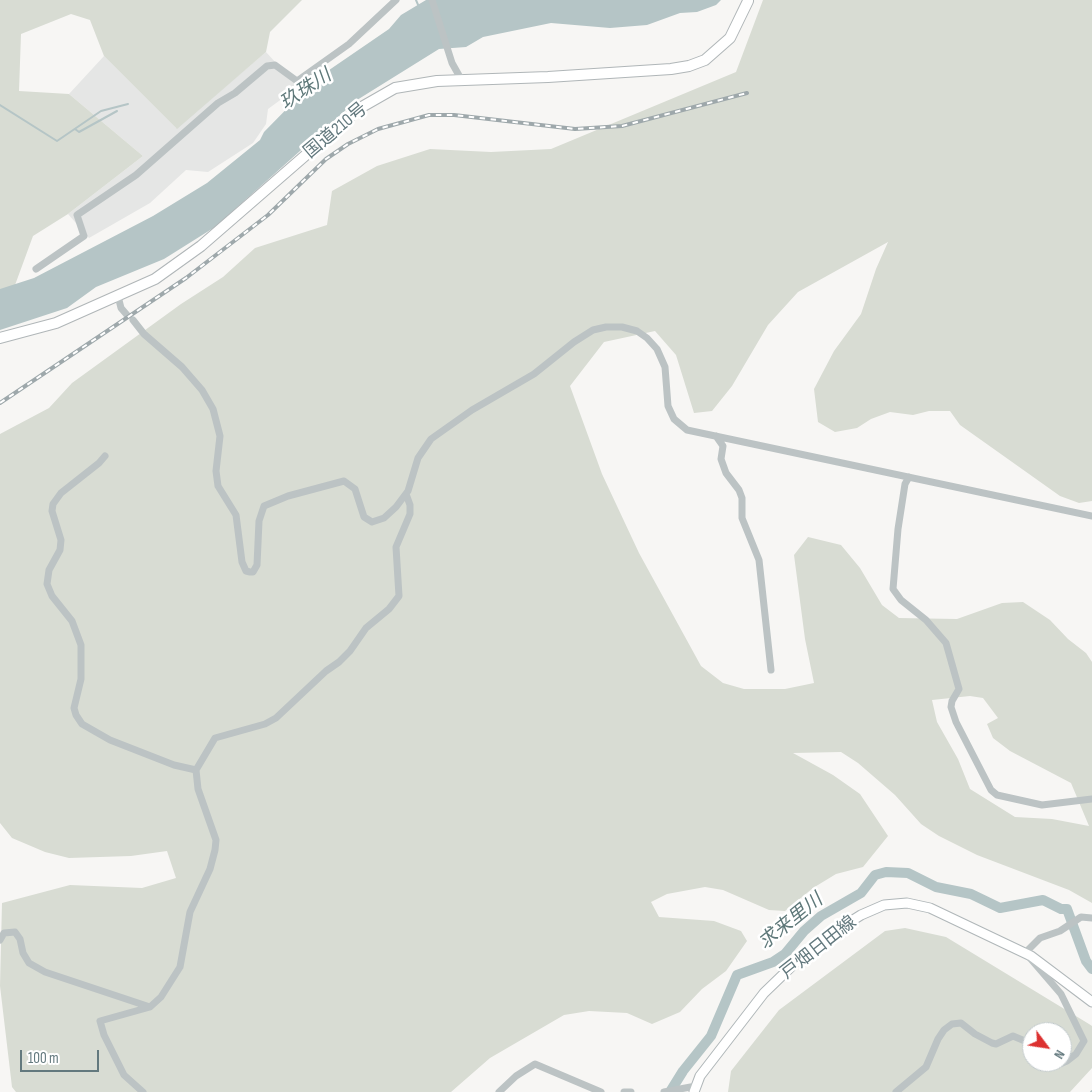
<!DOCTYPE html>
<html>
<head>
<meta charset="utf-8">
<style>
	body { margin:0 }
	#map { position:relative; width:1092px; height:1092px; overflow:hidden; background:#f7f6f4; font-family:"Sofia Sans Condensed",sans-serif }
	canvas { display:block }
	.north { position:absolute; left:1022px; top:1022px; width:50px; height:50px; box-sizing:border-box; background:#fff; border:1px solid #c1c9cb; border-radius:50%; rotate:121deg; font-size:14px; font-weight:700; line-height:20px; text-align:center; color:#63797e }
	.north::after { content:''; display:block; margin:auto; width:18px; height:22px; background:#dc3130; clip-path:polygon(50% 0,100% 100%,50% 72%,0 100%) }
	.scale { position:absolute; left:20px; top:1050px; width:79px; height:22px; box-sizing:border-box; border:2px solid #63797e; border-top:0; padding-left:6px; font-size:15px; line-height:18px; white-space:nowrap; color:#63797e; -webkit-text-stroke:4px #fff; paint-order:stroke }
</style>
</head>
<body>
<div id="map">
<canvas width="1092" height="1092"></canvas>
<div class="north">N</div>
<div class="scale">100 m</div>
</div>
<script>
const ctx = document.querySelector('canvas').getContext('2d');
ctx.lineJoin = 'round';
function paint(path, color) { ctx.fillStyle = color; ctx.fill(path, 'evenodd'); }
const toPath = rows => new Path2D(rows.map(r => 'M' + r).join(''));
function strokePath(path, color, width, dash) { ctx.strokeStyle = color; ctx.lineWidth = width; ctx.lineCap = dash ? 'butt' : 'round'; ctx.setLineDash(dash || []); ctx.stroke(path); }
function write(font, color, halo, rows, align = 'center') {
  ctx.font = font + ' "Sofia Sans Condensed","Noto Sans JP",sans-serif'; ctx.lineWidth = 5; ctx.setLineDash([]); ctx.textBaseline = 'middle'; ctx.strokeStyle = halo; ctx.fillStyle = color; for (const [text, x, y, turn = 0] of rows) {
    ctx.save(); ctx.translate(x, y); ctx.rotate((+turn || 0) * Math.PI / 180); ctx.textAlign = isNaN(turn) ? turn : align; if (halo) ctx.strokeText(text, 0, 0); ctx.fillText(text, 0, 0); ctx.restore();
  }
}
const built = toPath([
	[266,52,298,87,268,109,266,124,253,143,208,172,186,170,150,203,89,238,68,214,143,156,69,94,104,56,176,128]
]);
const green = toPath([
	[0,0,302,0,270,32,266,52,177,129,104,56,90,20,71,14,21,34,19,91,69,94,143,156,68,214,33,236,11,296,0,298],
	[763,0,1092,0,1092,501,1079,503,1060,496,960,425,950,411,929,411,913,415,890,412,871,419,857,428,835,432,818,422,814,389,834,351,861,314,876,269,888,242,798,292,768,325,732,386,712,411,694,413,676,355,655,331,604,342,570,386,602,474,639,553,701,666,723,683,744,689,785,689,814,683,805,639,794,555,808,537,841,545,860,568,882,605,899,618,957,619,1002,603,1023,602,1050,620,1068,639,1086,653,1092,662,1092,903,1069,890,977,855,939,836,921,824,895,795,858,763,841,752,793,753,833,775,860,794,888,836,863,867,836,874,813,888,785,911,769,910,723,890,705,887,667,894,651,902,659,917,714,921,741,931,747,941,726,971,702,989,680,1012,652,1024,627,1013,589,1011,564,1015,490,1058,451,1092,16,1092,12,1087,0,986,2,903,70,885,142,888,176,878,167,851,131,856,69,858,45,852,12,838,0,823,0,434,49,408,72,383,181,304,223,277,255,248,327,225,332,191,377,166,430,149,491,152,551,149,736,72],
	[970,696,983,698,998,718,987,724,993,738,1010,751,1071,783,1089,826,1052,819,1015,817,970,789,958,759,937,722,932,700],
	[905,928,946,937,1089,1024,1092,1026,1092,1068,1070,1092,728,1092,731,1071,779,1010,885,931],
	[1032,1032,1062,1032,1062,1062,1032,1062]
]);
const water = toPath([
	[426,0,721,0,716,5,697,12,680,13,647,25,610,28,551,23,483,37,466,47,439,49,357,100,215,227,164,259,96,287,67,308,0,330,0,289,34,278,153,216,207,183,260,140,264,132,316,79,389,29,401,15]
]);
const stream = toPath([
	[416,0,419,7],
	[0,105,57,141,101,111,128,104],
	[75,129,79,132,117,111],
	[1091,1092,1092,1091]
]);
const river = toPath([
	[670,1092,683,1071,711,1036,737,975,773,962,785,954,804,931,821,916,861,893,875,875,886,872,908,873,936,887,971,894,1000,908,1043,900,1061,909,1067,909,1086,961,1092,969]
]);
const minor = toPath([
	[432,0,452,63,461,79],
	[36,269,84,236,77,215,136,175,218,103,235,93,267,66,275,65,297,81,349,44,396,0],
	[118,296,121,308,127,315],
	[133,320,144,334,182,367,202,390,213,409,220,436,216,471,218,486,236,515,242,562,246,571,250,572,253,572,257,565,259,521,264,506,288,496,344,481,355,489,364,517,372,522,384,518,396,507,408,491,418,458,431,439,472,410,534,374,574,342,593,330,606,327,622,327,637,331,647,338,657,349,665,367,668,406,674,419,687,430,1092,516],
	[716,436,723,446,721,459,726,473,739,490,742,498,742,518,759,560,771,670],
	[105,456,99,463,61,493,53,504,52,511,61,540,60,550,49,570,47,584,52,596,72,621,81,645,81,679,74,708,76,715,82,724,110,740,174,765,196,770],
	[909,477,905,484,898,529,893,589,901,600,926,620,946,643,959,689,952,701,951,707,956,722,991,790,997,795,1042,805,1092,799],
	[0,940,4,933,15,932,20,939,23,953,29,963,45,972,150,1007],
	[1025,953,1040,938,1060,931,1081,917,1092,918],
	[1030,958,1061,994,1084,1041,1076,1054,1067,1061,1052,1067,1051,1062],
	[143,1092,124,1075,104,1035,100,1021,150,1007,161,997,180,967,190,912,210,869,215,850,216,840,198,789,196,770,215,738,265,724,276,718,326,671,339,662,350,651,366,628,389,609,399,596,396,547,410,514,410,505,406,494],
	[499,1092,516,1076,535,1064,601,1092],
	[624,1092,631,1092],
	[664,1092,696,1086],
	[896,1092,926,1067,938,1039,944,1030,952,1024,961,1023,975,1034,992,1043,996,1044,1013,1036,1032,1044]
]);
const major = toPath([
	[694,1092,700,1076,764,993,794,964,834,932,861,915,884,905,907,903,930,908,1031,956,1092,1002]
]);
const highway = toPath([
	[0,338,56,323,155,279,201,246,360,108,395,88,437,81,548,77,671,69,689,66,705,60,730,38,748,1]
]);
const rail = toPath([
	[0,403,186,278,268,215,326,159,348,144,378,129,429,115,454,115,575,129,622,126,747,93]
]);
const streetNames = [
	["国道210号",336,131,-40],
	["戸畑日田線",819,948,-38]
];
const waterNames = [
	["玖珠川",306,90,-34],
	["求来里川",791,922,-39]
];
paint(built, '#e5e6e5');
paint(green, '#d8dcd3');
paint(water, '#b5c5c6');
strokePath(stream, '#b5c5c6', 2);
strokePath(river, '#b5c5c6', 10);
strokePath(major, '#b0b7b9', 11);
strokePath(highway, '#b0b6b8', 12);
strokePath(minor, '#bcc3c4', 7);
strokePath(major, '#fff', 9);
strokePath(highway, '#fff', 10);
strokePath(rail, '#9ea8ab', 4);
strokePath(rail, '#fff', 2, [5.5]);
write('18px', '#63797e', '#fff', streetNames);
write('italic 19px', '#5e7879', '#fff', waterNames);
</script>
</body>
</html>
